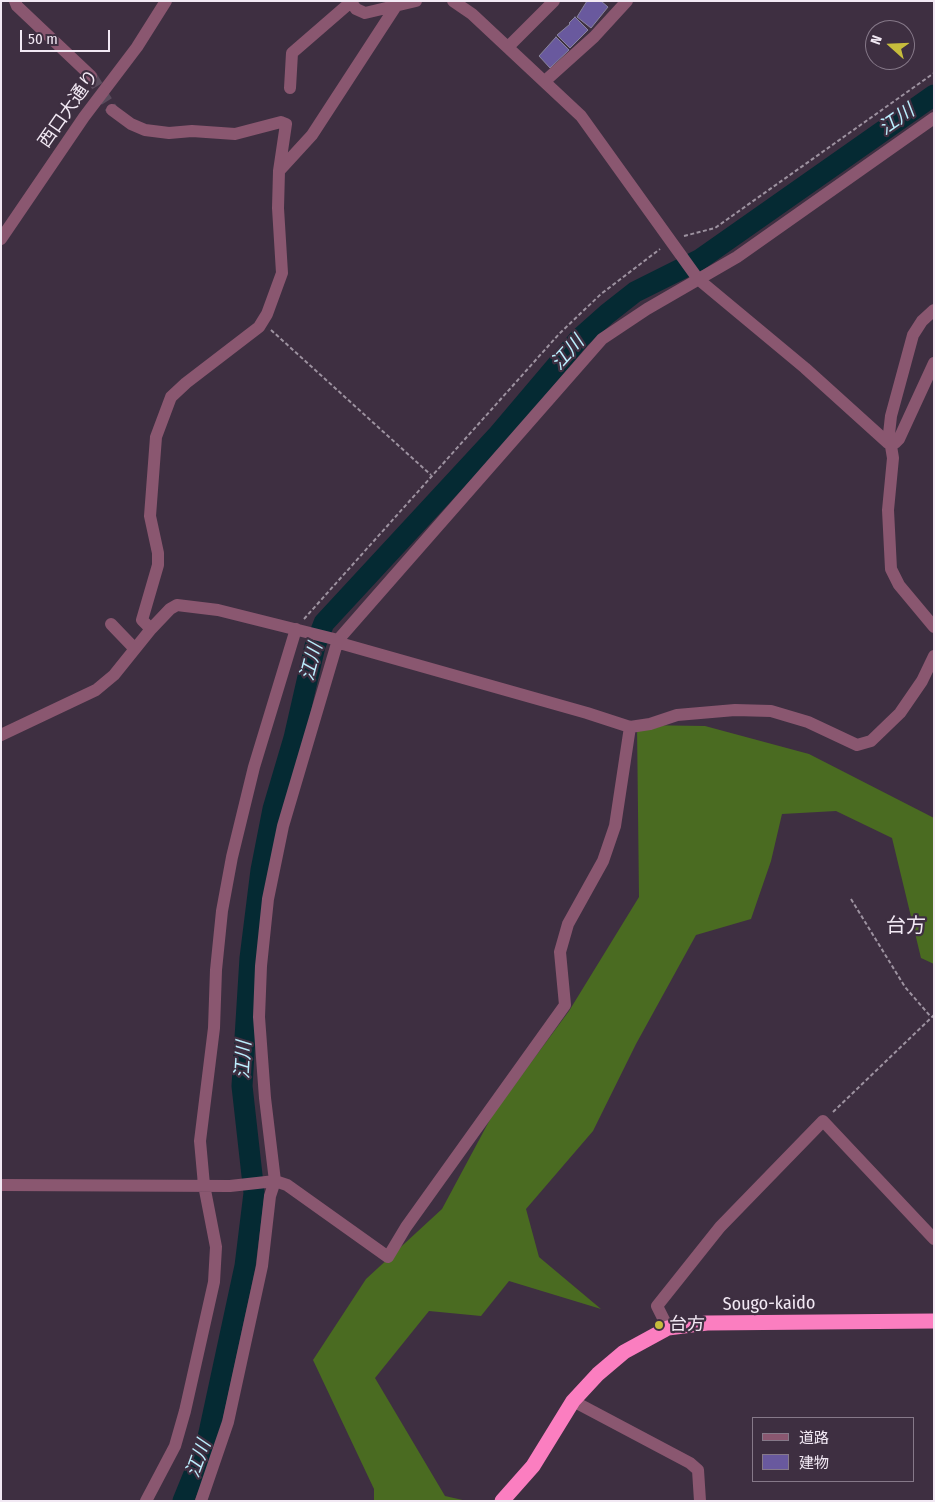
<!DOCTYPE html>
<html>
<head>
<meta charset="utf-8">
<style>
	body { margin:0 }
	#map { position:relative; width:935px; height:1502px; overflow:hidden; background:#3e2f41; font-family:"Fira Sans Condensed","Noto Sans JP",sans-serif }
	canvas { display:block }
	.frame { position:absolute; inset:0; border:2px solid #f2e9f4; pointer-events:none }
	.legend { position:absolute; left:752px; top:1417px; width:162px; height:65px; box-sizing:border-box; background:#3e2f41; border:1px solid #867989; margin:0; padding:6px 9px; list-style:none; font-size:15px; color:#f2e9f4 }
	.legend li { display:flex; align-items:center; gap:10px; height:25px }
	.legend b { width:25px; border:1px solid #867989 }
	.north { position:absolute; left:865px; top:20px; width:50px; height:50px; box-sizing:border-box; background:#3e2f41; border:1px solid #867989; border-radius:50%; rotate:290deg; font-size:14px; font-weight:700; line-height:20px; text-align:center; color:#f2e9f4 }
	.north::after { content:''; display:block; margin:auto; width:18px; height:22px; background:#c6bc3c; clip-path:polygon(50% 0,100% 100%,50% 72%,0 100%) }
	.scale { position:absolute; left:20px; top:30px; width:90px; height:22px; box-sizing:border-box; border:2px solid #f2e9f4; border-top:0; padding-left:6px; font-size:15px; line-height:18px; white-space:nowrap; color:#f2e9f4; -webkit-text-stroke:4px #3e2f41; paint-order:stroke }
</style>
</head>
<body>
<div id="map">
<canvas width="935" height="1502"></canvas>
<div class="frame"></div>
<ul class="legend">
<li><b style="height:6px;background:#8a5770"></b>道路</li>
<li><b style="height:14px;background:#69599e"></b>建物</li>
</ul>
<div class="north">N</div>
<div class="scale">50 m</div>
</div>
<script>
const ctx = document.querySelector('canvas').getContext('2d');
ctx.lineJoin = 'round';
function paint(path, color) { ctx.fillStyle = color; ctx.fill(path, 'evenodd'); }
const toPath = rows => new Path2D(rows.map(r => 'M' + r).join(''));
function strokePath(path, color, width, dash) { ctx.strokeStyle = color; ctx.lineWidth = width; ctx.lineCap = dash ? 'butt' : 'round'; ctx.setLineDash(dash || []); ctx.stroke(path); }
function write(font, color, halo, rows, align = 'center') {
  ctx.font = font + ' "Fira Sans Condensed","Noto Sans JP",sans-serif'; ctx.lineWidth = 4.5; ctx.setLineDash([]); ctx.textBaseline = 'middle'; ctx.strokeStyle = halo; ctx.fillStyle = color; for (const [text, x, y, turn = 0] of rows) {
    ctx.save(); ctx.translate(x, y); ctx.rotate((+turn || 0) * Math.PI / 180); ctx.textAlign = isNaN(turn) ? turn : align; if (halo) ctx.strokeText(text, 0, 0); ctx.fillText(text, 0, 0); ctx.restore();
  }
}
const forest = toPath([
	[637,725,705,726,809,754,934,818,934,964,921,958,892,838,836,811,782,814,771,861,751,919,696,935,636,1044,593,1131,526,1209,539,1257,601,1309,509,1281,481,1316,429,1311,375,1378,445,1496,467,1501,374,1501,374,1489,313,1360,366,1279,442,1209,493,1114,569,1011,639,897]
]);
const river = toPath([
	[183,1501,207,1442,245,1266,254,1193,242,1086,250,958,261,870,273,809,294,738,315,646,324,623,497,436,580,338,607,314,635,292,699,260,934,95]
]);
const building = toPath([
	[587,1,601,1,608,7,591,28,577,17,587,1],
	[575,17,588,30,570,48,557,35,570,24,569,23,575,17],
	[556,37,569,50,550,68,539,56,556,37]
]);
const minorTunnel = toPath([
	[91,76,112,110]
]);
const path = toPath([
	[684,236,715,228,934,73],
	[271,330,431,475],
	[304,619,559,334,601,294,660,249],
	[851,899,905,987,931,1017],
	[833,1112,934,1015]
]);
const minor = toPath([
	[15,1,17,6,91,76],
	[453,1,472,14,581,116,698,279,805,368,888,443,895,443,899,439,934,363],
	[351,2,356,9,365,13,416,1],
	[508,47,554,1],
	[545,81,594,37,627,1],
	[290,88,292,53,352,1],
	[112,110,131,124,145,130,169,133,192,131,235,134,281,122,286,124,279,171],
	[1,239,84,117,137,47,166,1],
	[934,310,922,321,913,335,891,416,889,434,893,458,888,510,891,569,899,585,934,627],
	[111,624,134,648],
	[151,629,142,620,158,565,158,553,150,516,156,437,171,397,186,383,259,327,267,314,282,273,278,208,279,171,312,135,396,6],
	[1,735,96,690,114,675,151,629,170,609,177,605,218,610,338,640,343,644,587,713,630,727],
	[1,1185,230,1186,275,1181,287,1185,388,1257,406,1227,565,1005,560,952,568,924,603,861,615,826,630,727,650,724,677,715,735,710,771,711,808,722,857,745,871,741,900,713,922,681,934,656],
	[668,1328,657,1306,720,1227,823,1121,934,1239],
	[573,1401,690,1463,698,1470,700,1501],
	[146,1501,175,1446,185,1411,214,1282,216,1247,204,1185,200,1141,214,1028,216,970,222,911,232,857,254,767,296,629],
	[201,1501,228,1422,262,1266,270,1196,275,1181,265,1098,259,1017,261,966,268,899,283,826,338,640,602,339,647,309,737,257,934,118]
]);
const highway = toPath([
	[502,1501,533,1466,573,1401,598,1374,624,1352,668,1328,707,1323,934,1321]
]);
const markers = [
	[659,1325,5,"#c6bc3c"]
];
const streetNames = [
	["西口大通り",69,109,-55],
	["Sougo-kaido",769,1304,-1]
];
const poiNames = [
	["台方",669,1325]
];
const waterNames = [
	["江川",897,120,-35],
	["江川",568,353,-48],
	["江川",312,662,-75],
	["江川",244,1060,-87],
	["江川",199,1459,-70]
];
const quarterNames = [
	["台方",906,926]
];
paint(forest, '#4a6b21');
strokePath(river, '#052a33', 21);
paint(building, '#69599e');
strokePath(building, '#89859d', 1);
strokePath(minorTunnel, '#594b5c', 12, [12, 6]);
strokePath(path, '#9d92a0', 2, [4, 2.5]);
strokePath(minor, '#8a5770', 12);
strokePath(highway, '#fb7ec0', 15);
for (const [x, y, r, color] of markers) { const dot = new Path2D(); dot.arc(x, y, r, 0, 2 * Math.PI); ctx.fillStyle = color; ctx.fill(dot); strokePath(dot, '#3e2f41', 2); }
write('18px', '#f2e9f4', '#3e2f41', streetNames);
write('18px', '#f2e9f4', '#3e2f41', poiNames, 'left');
write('italic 19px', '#bbeefd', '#3e2f41', waterNames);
write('20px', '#f2e9f4', '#3e2f41', quarterNames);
</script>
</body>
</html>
